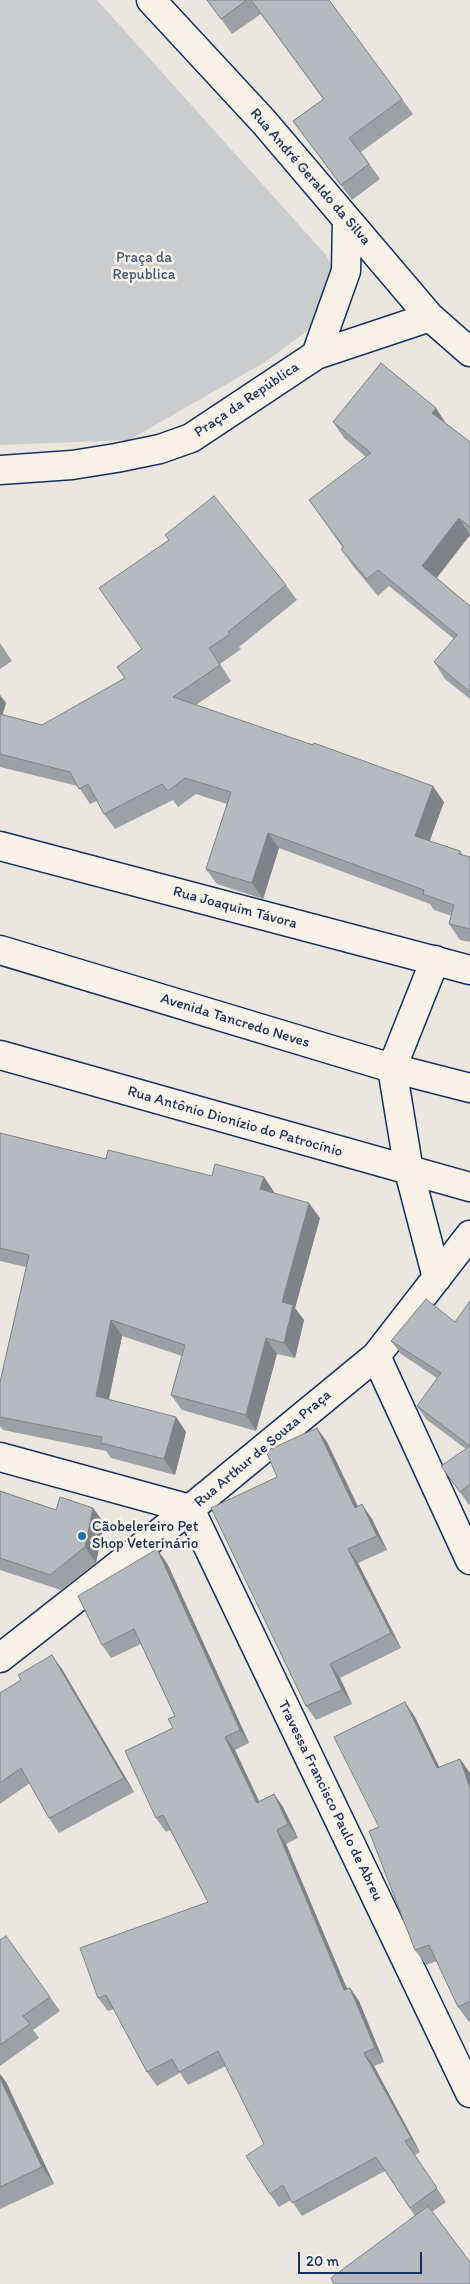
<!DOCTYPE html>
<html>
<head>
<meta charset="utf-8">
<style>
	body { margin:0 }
	#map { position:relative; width:470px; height:2284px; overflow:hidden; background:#eae7e0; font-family:Itim,sans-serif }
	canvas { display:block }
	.scale { position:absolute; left:298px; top:2252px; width:124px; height:22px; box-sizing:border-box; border:2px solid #1b2f5e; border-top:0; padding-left:6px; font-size:15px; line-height:18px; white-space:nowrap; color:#1b2f5e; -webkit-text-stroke:4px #f7f3e8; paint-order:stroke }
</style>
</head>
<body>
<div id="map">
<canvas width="470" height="2284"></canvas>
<div class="scale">20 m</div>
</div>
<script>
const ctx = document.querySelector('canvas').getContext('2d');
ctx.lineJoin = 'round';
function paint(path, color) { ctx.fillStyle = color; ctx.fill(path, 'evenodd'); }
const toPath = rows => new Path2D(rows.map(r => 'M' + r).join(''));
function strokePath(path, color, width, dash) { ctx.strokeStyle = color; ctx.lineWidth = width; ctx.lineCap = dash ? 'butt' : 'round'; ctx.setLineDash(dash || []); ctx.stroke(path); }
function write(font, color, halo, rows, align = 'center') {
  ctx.font = font + ' Itim,sans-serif'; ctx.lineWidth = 5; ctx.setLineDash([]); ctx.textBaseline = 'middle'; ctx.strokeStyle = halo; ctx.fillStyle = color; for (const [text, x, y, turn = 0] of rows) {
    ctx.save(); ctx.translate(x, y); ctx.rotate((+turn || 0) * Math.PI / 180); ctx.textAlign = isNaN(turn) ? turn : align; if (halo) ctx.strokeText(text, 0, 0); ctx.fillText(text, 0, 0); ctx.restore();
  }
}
const green = toPath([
	[0,0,97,0,326,255,349,300,265,362,129,440,0,445]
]);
const street = toPath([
	[151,0,264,122,430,317,470,352],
	[316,355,346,271,347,220],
	[0,470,72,465,116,458,160,449,191,438,316,355,430,317],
	[0,846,470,970],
	[0,1055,470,1187],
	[392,1068,409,1171,437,1278],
	[376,1356,470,1560],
	[0,1457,190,1509,470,2093],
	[0,1658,190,1509,376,1356,470,1235]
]);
const primary = toPath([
	[0,950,392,1068,470,1088],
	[392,1068,435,960]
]);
const wall = toPath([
	[207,0,329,0,413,114,361,152,380,179,352,200,293,121,323,99,261,14,232,34],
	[333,422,446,423,470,442,470,535,437,578,470,606,470,699,445,679,434,662,454,639,389,586,378,596,353,566,341,549,343,548,309,500,366,457,344,438],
	[165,535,286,585,297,600,239,647,241,649,220,664,231,681,196,705,444,802,429,841,460,851,463,855,470,857,470,942,460,940,449,924,452,916,434,910,430,904,279,848,263,899,217,884,206,869,227,804,196,794,178,807,173,800,115,829,104,814,97,801,90,804,78,786,0,767,0,695,6,703,2,715,42,725,125,678,117,667,142,649,169,540],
	[0,643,12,661,0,669],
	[0,1133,106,1159,212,1176,264,1177,274,1192,274,1193,320,1218,295,1308,304,1320,295,1358,277,1354,256,1431,182,1410,171,1395,182,1356,122,1336,109,1400,176,1417,186,1432,175,1475,111,1458,106,1451,3,1430,0,1426,0,1382,26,1267,0,1261],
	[470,1301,470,1504,469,1505,441,1466,466,1449,426,1419,417,1406,437,1378,401,1354,391,1341,455,1322],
	[317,1428,327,1442,358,1506,372,1519,387,1550,358,1563,401,1648,340,1678,352,1704,316,1720,306,1706,277,1477],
	[0,1491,56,1510,93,1508,104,1523,96,1563,61,1590,0,1570],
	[167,1563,249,1743,235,1750,259,1801,274,1794,283,1807,298,1838,286,1844,347,1989,350,1988,359,2001,384,2062,374,2066,420,2152,415,2155,446,2202,432,2212,415,2216,385,2171,302,2216,291,2200,279,2207,270,2194,264,2144,226,2066,188,2085,180,2073,157,2086,147,2072,114,2009,108,2011,98,1998,208,1902,170,1830,166,1832,156,1818,175,1716,141,1644,111,1658,102,1645],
	[62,1669,134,1792,59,1833,49,1818,30,1783,0,1804,0,1693],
	[415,1717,439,1767,460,1759,470,1773,470,2021,469,2022,458,2007,437,1961,426,1965,415,1950,379,1827],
	[0,1940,50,1997,60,2011,33,2030,39,2038,0,2066],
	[0,2074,6,2082,54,2184,0,2209]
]);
const shadedWall = toPath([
	[436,408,447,425,432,413],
	[459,518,470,535,433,582,422,566],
	[0,695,6,703,0,724],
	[433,786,444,802,426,851,415,836],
	[268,833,279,848,263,899,252,883],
	[264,1177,274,1192,271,1205,260,1189],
	[309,1203,320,1218,295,1308,304,1320,295,1358,284,1343,282,1302],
	[111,1320,122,1336,106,1412,96,1396],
	[266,1338,277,1354,256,1431,246,1415],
	[176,1417,186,1432,175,1475,164,1459],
	[317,1428,327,1442,365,1522,355,1508],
	[362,1504,372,1519,387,1550,377,1536],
	[93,1508,104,1523,96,1563,85,1547],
	[157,1549,167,1563,249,1743,240,1730],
	[348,1549,358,1563,401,1648,391,1633],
	[52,1655,62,1669,134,1792,124,1778],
	[330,1664,340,1678,352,1704,342,1690],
	[405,1702,415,1717,447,1783,437,1768],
	[225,1737,235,1750,266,1816,257,1803],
	[460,1759,470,1773,470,1788],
	[274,1794,283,1807,298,1838,288,1824],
	[277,1830,286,1844,353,2003,344,1990],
	[350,1988,359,2001,384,2062,375,2048],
	[364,2053,374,2066,420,2152,411,2138],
	[0,2074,6,2082,54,2184,42,2167,0,2078]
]);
const building = toPath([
	[207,0,247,0,221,19,207,0],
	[251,0,329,0,402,99,349,138,369,164,341,185,293,121,324,99,251,0],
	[381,363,436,408,432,413,470,442,470,527,459,518,422,566,470,606,470,692,434,662,457,635,378,570,367,579,341,549,344,547,309,500,371,453,333,422,381,363],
	[214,496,286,585,228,632,230,634,209,648,220,665,173,697,313,745,314,743,433,786,415,836,460,851,459,854,470,857,470,929,449,924,454,905,423,894,424,890,268,833,252,883,206,869,231,792,185,778,168,791,162,784,104,814,88,784,79,789,70,772,0,754,0,714,42,725,125,678,117,667,142,649,99,588,169,540,165,535,214,496],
	[0,1133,106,1159,108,1150,212,1176,215,1164,264,1177,260,1189,309,1203,282,1302,293,1305,284,1343,266,1338,246,1415,171,1395,185,1345,111,1320,96,1396,176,1417,164,1459,101,1443,102,1437,0,1417,0,1382,29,1255,0,1248,0,1133],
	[426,1299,455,1322,470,1301,470,1484,460,1492,441,1466,470,1446,417,1406,441,1373,391,1341,426,1299],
	[317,1428,355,1508,362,1504,377,1536,348,1549,391,1633,330,1664,342,1690,306,1706,211,1508,277,1477,266,1451,317,1428],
	[0,1491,56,1510,60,1497,93,1508,85,1547,50,1575,0,1558,0,1491],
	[157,1549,240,1730,225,1737,257,1803,274,1794,288,1824,277,1830,344,1990,350,1988,375,2048,364,2053,411,2138,405,2141,437,2188,410,2208,376,2157,292,2203,283,2185,270,2194,246,2156,264,2144,218,2051,179,2072,172,2059,147,2072,106,1995,98,1998,80,1948,208,1902,163,1815,156,1818,125,1751,173,1728,168,1719,175,1716,134,1629,102,1645,78,1596,157,1549],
	[52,1655,124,1778,49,1818,21,1768,0,1783,0,1693,21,1680,18,1675,52,1655],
	[405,1702,437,1768,460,1759,470,1788,470,2001,458,2007,429,1945,415,1950,369,1831,379,1827,334,1737,405,1702],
	[6,1936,50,1997,23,2016,30,2024,0,2045,0,1940,6,1936],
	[0,2078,42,2167,0,2187,0,2078],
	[428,2206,470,2262,470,2284,334,2284,331,2278,428,2206]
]);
const markers = [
	[82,1536,5,"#1f6fb2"]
];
const streetNames = [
	["Rua André Geraldo da Silva",310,177,49],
	["Praça da República",247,400,-34],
	["Rua Joaquim Távora",235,908,15],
	["Avenida Tancredo Neves",235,1021,17],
	["Rua Antônio Dionízio do Patrocínio",235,1122,16],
	["Rua Arthur de Souza Praça",263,1449,-40],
	["Travessa Francisco Paulo de Abreu",330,1801,64]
];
const parkNames = [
	["Praça da",144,258],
	["Republica",144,275]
];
const poiNames = [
	["Cãobelereiro Pet",92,1527],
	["Shop Veterinário",92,1544]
];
paint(green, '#cbcccd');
strokePath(street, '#1b2f5e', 31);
strokePath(primary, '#1b2f5e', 31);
strokePath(street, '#f7f3e8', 28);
strokePath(primary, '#f7f3e8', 28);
paint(wall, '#9da0a4');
paint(shadedWall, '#7f8286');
paint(building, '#b6babf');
strokePath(building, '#7f8286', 1);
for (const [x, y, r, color] of markers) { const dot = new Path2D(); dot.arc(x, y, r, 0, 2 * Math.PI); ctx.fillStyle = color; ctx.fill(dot); strokePath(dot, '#f7f3e8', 2); }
write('15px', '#1b2f5e', '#f7f3e8', streetNames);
write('15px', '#47567a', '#f7f3e8', parkNames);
write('15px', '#1b2f5e', '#f7f3e8', poiNames, 'left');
</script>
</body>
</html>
